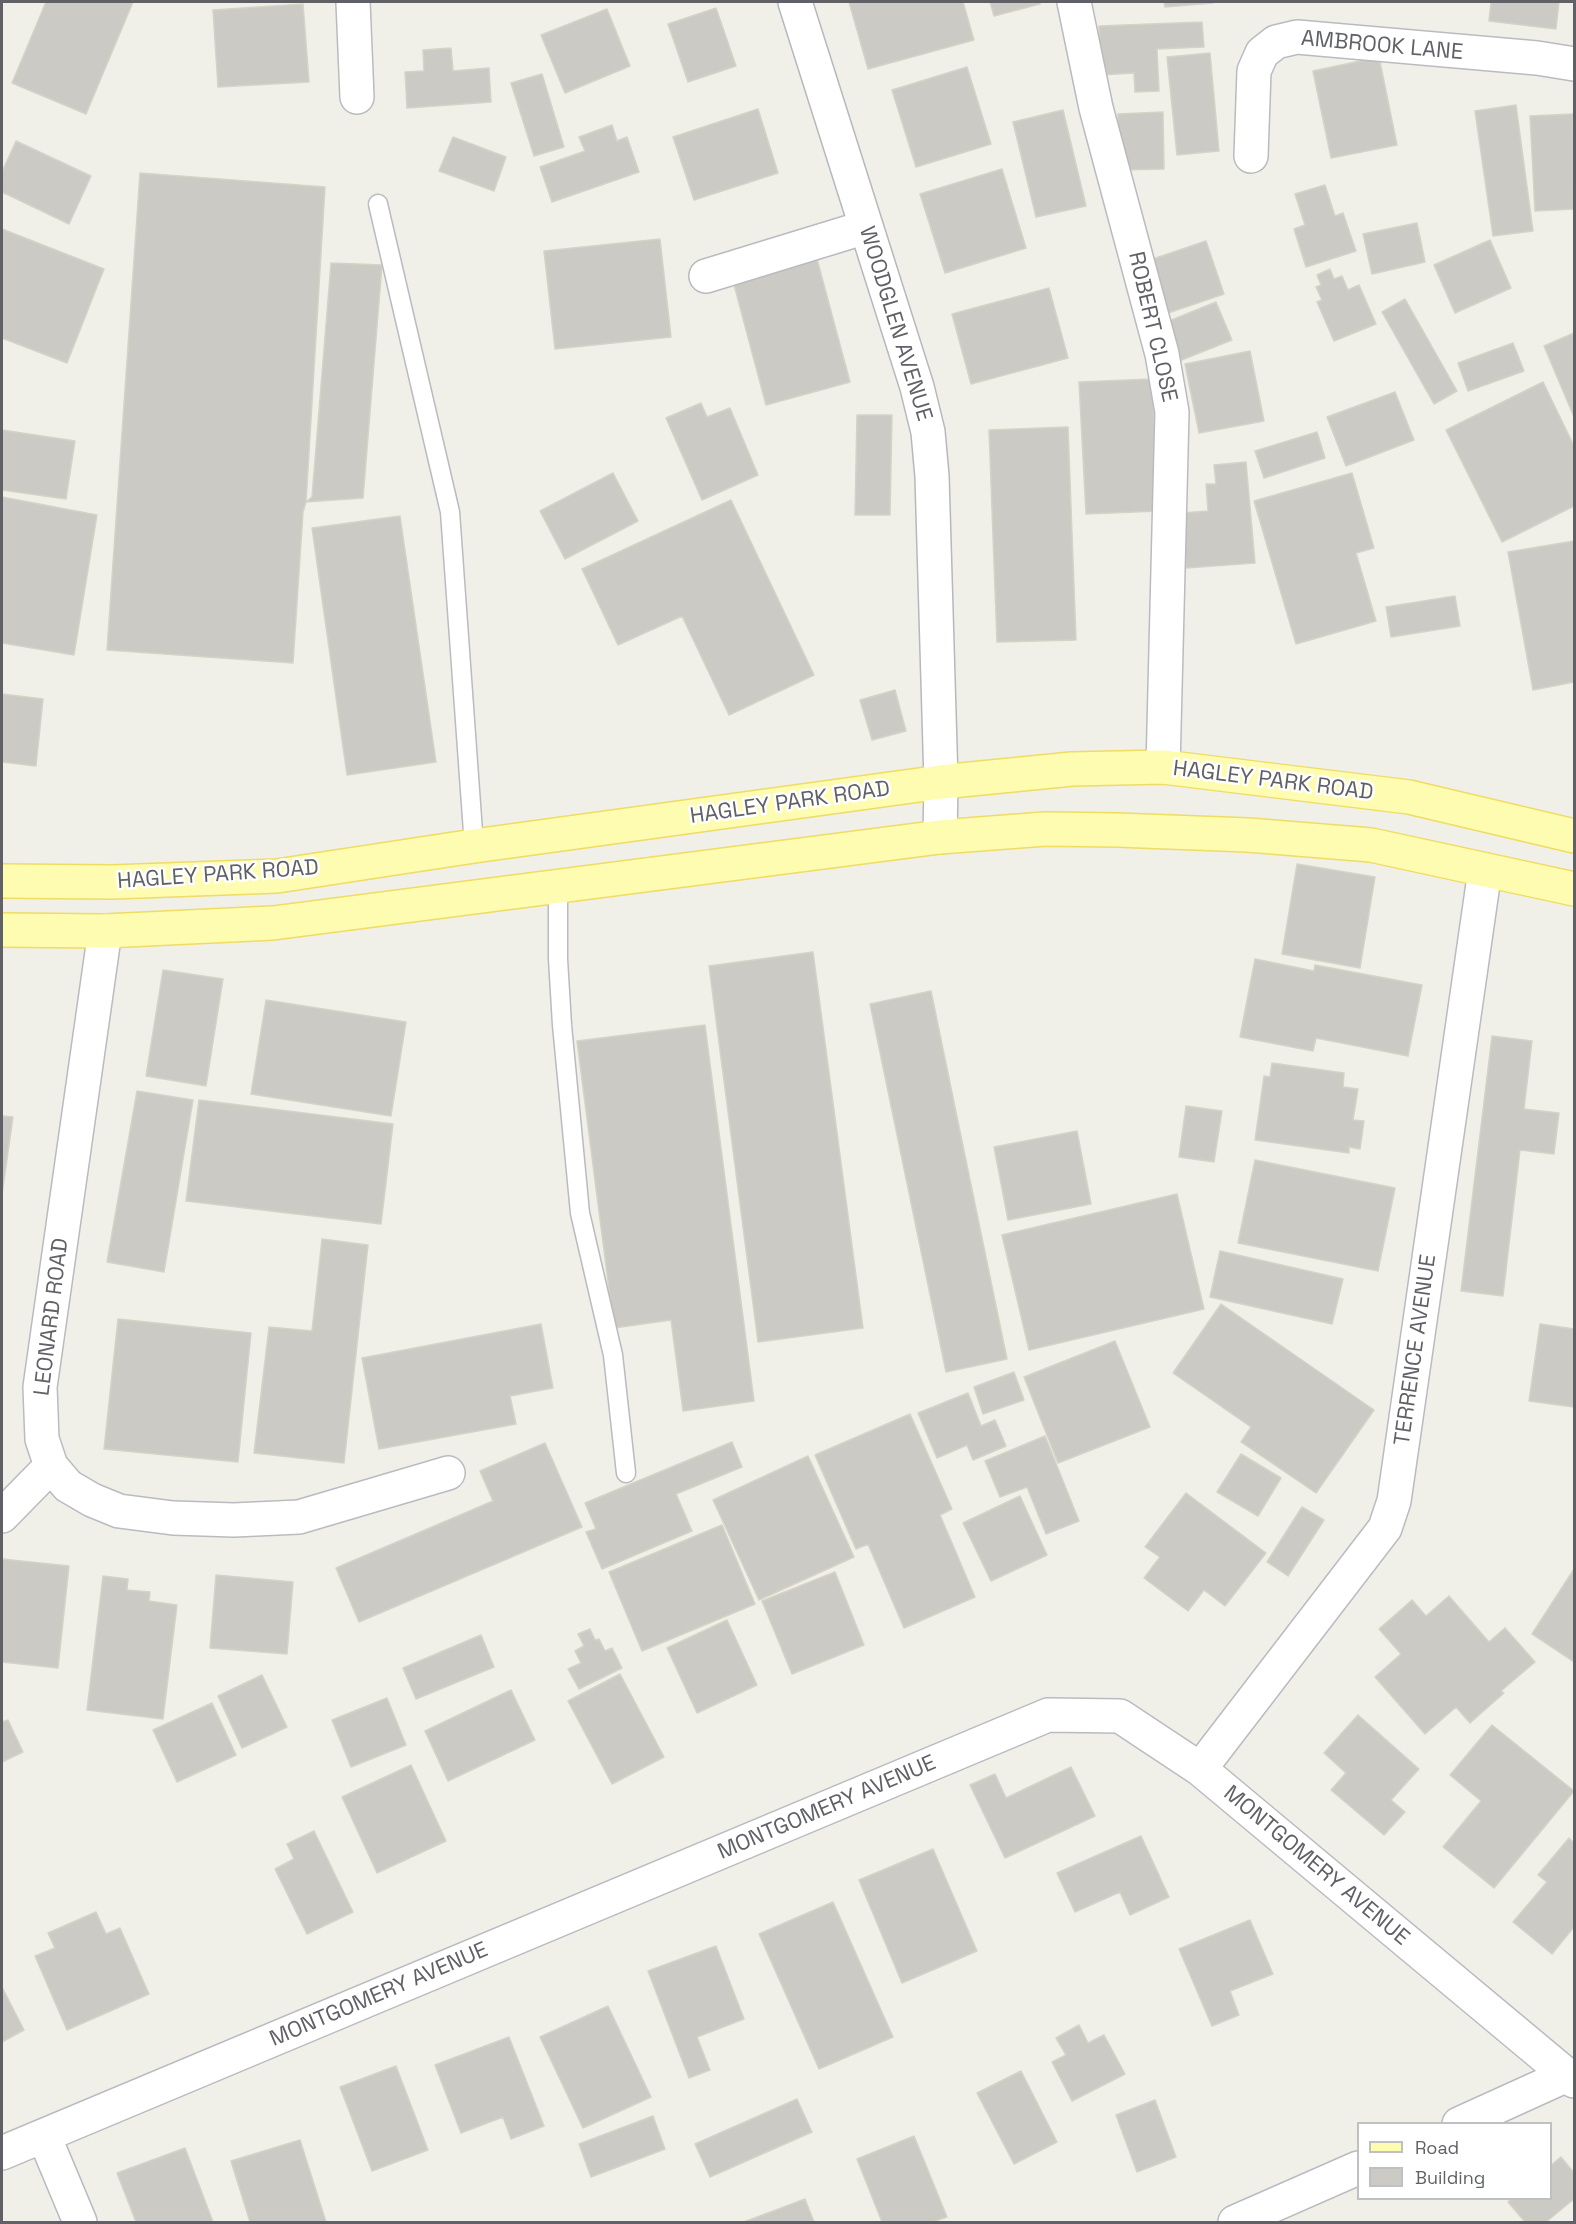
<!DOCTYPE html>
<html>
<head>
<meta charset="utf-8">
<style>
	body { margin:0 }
	#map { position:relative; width:1576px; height:2224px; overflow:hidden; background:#f1f0e8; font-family:"Space Grotesk",sans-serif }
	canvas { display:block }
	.frame { position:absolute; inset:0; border:3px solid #5f6167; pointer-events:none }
	.legend { position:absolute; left:1357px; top:2122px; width:195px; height:78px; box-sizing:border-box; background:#fff; border:2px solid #bfc0c2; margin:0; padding:8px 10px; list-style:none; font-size:18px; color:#5f6167 }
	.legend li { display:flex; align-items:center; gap:12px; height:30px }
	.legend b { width:30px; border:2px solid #bfc0c2 }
</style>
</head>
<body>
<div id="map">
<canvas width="1576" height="2224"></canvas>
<div class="frame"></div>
<ul class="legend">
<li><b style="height:8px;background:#fdfcb0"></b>Road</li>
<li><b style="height:16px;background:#cccac4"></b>Building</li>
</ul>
</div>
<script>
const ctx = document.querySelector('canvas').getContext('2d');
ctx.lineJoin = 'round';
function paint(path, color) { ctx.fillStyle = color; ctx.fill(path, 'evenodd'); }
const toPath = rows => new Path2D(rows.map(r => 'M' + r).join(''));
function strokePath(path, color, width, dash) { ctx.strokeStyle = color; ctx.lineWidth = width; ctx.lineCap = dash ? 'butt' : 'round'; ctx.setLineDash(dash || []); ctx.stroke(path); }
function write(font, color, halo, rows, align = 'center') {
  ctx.font = font + ' "Space Grotesk",sans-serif'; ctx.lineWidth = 5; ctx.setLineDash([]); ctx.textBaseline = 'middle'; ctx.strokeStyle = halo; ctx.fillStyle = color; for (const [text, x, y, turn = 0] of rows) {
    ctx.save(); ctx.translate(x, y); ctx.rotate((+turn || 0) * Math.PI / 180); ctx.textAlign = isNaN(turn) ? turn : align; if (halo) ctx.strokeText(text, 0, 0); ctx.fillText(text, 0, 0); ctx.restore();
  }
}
const building = toPath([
	[46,2,133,2,86,114,12,83,46,2],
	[849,2,963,2,974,40,868,69,849,2],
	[990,2,1040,2,1040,4,994,16,990,2],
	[1164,2,1213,2,1213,3,1165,7,1164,2],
	[1491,2,1559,2,1556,29,1489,21,1491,2],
	[303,4,309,82,218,87,213,10,303,4],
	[716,8,736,66,688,82,668,24,716,8],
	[607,9,630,66,565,93,541,35,607,9],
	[1202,22,1204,47,1157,49,1159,91,1135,92,1134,73,1100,75,1099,26,1202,22],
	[451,48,453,71,489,68,491,102,407,108,405,72,424,71,423,50,451,48],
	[1210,53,1219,151,1177,155,1167,57,1210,53],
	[1379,57,1397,145,1331,158,1313,71,1379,57],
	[967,67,991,144,916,167,892,90,967,67],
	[542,74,564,147,534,156,511,83,542,74],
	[1516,105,1533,231,1493,236,1475,111,1516,105],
	[758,109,778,173,694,200,673,137,758,109],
	[1063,110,1086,206,1036,217,1013,122,1063,110],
	[1163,112,1164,169,1119,170,1118,114,1163,112],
	[1573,114,1574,209,1535,211,1530,116,1573,114],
	[612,125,617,141,627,137,639,172,552,202,540,167,585,151,579,137,612,125],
	[453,137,506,157,494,191,439,171,453,137],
	[16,141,91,176,69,224,2,192,2,172,16,141],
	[1002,169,1026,248,945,273,920,194,1002,169],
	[140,173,325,187,306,502,303,512,293,663,107,650,140,173],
	[1325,185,1335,216,1343,213,1356,251,1306,267,1294,229,1305,225,1295,194,1325,185],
	[1417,223,1425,262,1372,274,1363,234,1417,223],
	[2,229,104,269,67,363,2,338,2,229],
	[660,239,671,337,555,349,544,251,660,239],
	[1490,240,1511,288,1455,313,1434,265,1490,240],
	[1206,241,1224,294,1168,313,1150,260,1206,241],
	[817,259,850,382,766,405,733,281,817,259],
	[331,263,382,265,363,498,306,502,312,497,331,263],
	[1330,269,1334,279,1342,276,1348,290,1359,285,1376,324,1334,341,1317,302,1322,300,1316,287,1321,285,1317,275,1330,269],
	[1049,288,1068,358,971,384,952,314,1049,288],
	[1405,299,1457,391,1434,404,1382,312,1405,299],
	[1216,302,1232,340,1179,361,1164,323,1216,302],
	[1574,333,1574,417,1544,346,1574,333],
	[1513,343,1524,371,1468,391,1458,363,1513,343],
	[1250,351,1264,421,1199,433,1185,364,1250,351],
	[1152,379,1159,511,1086,514,1079,382,1152,379],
	[1543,382,1574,446,1574,506,1502,542,1446,430,1543,382],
	[1395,392,1414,440,1346,466,1327,417,1395,392],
	[701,403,707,417,730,408,758,475,702,500,666,418,701,403],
	[857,415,892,415,890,515,855,515,857,415],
	[1068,427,1076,640,997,642,989,430,1068,427],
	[2,430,75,441,66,499,2,490,2,430],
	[1317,432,1325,458,1264,478,1255,451,1317,432],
	[1246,462,1255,563,1186,568,1182,513,1208,511,1206,484,1216,484,1214,465,1246,462],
	[613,473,638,521,565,559,540,511,613,473],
	[1352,473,1374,548,1356,553,1376,621,1296,644,1254,501,1352,473],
	[2,497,97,515,74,655,2,643,2,497],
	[731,500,814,675,729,715,682,616,618,645,582,569,731,500],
	[400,516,436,762,347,775,312,528,400,516],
	[1574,541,1574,682,1533,690,1508,552,1574,541],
	[1455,596,1460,626,1391,637,1386,607,1455,596],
	[895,690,906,731,872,740,860,700,895,690],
	[2,694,43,699,36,766,2,762,2,694],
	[1297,864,1375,877,1360,968,1282,954,1297,864],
	[813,952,863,1328,758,1342,709,966,813,952],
	[1255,959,1314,971,1315,965,1422,985,1408,1056,1316,1038,1313,1051,1240,1037,1255,959],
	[163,970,223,979,206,1086,146,1076,163,970],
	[931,991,1007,1359,946,1372,870,1004,931,991],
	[266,1000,406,1022,391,1116,251,1094,266,1000],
	[705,1025,754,1401,683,1411,671,1320,614,1328,577,1041,705,1025],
	[1492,1036,1532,1041,1524,1109,1559,1113,1554,1154,1520,1150,1503,1296,1461,1291,1492,1036],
	[1272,1063,1344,1073,1343,1087,1358,1089,1353,1120,1364,1121,1360,1149,1349,1147,1349,1153,1255,1140,1264,1076,1270,1077,1272,1063],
	[137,1091,193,1100,164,1272,107,1262,137,1091],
	[199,1100,393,1124,381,1224,186,1201,199,1100],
	[1186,1106,1222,1111,1214,1162,1179,1157,1186,1106],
	[2,1116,13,1117,2,1194,2,1116],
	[1077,1131,1091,1204,1008,1220,994,1147,1077,1131],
	[1255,1160,1395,1188,1378,1271,1238,1243,1255,1160],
	[1177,1194,1204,1309,1029,1350,1002,1235,1177,1194],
	[322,1239,368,1245,344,1463,254,1453,269,1327,312,1331,322,1239],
	[1220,1251,1343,1279,1332,1324,1210,1297,1220,1251],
	[1221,1304,1374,1410,1316,1493,1241,1442,1251,1427,1173,1373,1221,1304],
	[118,1319,251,1333,238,1462,104,1449,118,1319],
	[541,1324,553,1388,510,1396,516,1424,379,1449,362,1358,541,1324],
	[1540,1324,1574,1329,1574,1407,1529,1401,1540,1324],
	[1115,1341,1150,1427,1058,1463,1024,1377,1115,1341],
	[1014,1372,1024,1400,983,1414,974,1387,1014,1372],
	[968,1393,981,1426,995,1420,1006,1446,973,1460,967,1445,937,1458,918,1413,968,1393],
	[910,1414,952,1509,940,1515,975,1597,904,1628,868,1544,856,1549,815,1455,910,1414],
	[1045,1436,1079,1521,1046,1534,1027,1487,1000,1497,985,1461,1045,1436],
	[732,1442,742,1467,676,1494,692,1531,602,1569,586,1532,596,1529,585,1503,732,1442],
	[545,1443,582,1527,359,1622,336,1568,493,1501,480,1471,545,1443],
	[1241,1454,1281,1478,1258,1516,1217,1492,1241,1454],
	[808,1456,854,1557,759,1600,713,1500,808,1456],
	[1186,1493,1266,1553,1225,1606,1204,1590,1188,1611,1144,1578,1160,1557,1145,1547,1186,1493],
	[1020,1496,1047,1555,991,1581,963,1523,1020,1496],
	[1302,1507,1324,1520,1288,1576,1267,1562,1302,1507],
	[722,1525,755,1604,642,1651,609,1572,722,1525],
	[2,1559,69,1566,58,1668,2,1662,2,1559],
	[1574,1569,1574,1662,1532,1634,1574,1569],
	[835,1572,864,1645,792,1674,762,1601,835,1572],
	[216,1575,293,1582,287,1654,210,1648,216,1575],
	[103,1576,128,1579,127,1590,150,1592,149,1601,177,1605,163,1719,87,1710,103,1576],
	[1449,1596,1489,1642,1505,1628,1535,1662,1501,1691,1504,1693,1470,1723,1456,1707,1425,1734,1375,1677,1401,1654,1379,1629,1412,1600,1426,1616,1449,1596],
	[727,1620,757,1685,697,1713,667,1648,727,1620],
	[590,1629,595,1640,599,1639,605,1651,612,1648,622,1668,579,1689,568,1669,581,1663,575,1651,584,1646,578,1634,590,1629],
	[481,1635,494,1667,416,1699,403,1668,481,1635],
	[620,1674,664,1757,612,1784,568,1701,620,1674],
	[262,1675,287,1727,242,1748,218,1696,262,1675],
	[511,1690,535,1740,448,1781,425,1731,511,1690],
	[387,1698,406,1745,351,1767,332,1720,387,1698],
	[212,1703,236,1755,177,1782,153,1730,212,1703],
	[1358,1715,1419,1769,1391,1800,1405,1812,1384,1835,1331,1790,1346,1773,1324,1753,1358,1715],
	[8,1720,23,1752,2,1762,2,1722,8,1720],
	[1492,1725,1574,1791,1494,1888,1443,1847,1481,1801,1450,1775,1492,1725],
	[411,1765,446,1841,377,1873,342,1797,411,1765],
	[1071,1767,1095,1816,1005,1858,970,1785,995,1774,1006,1798,1071,1767],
	[314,1831,353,1912,307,1934,275,1869,294,1859,287,1844,314,1831],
	[1141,1836,1169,1897,1130,1915,1120,1892,1075,1912,1057,1873,1141,1836],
	[1569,1838,1574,1843,1574,1927,1552,1954,1513,1922,1547,1882,1538,1875,1569,1838],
	[933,1849,977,1951,902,1983,859,1880,933,1849],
	[833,1902,893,2037,819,2069,759,1934,833,1902],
	[96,1912,106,1934,120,1928,149,1994,67,2030,35,1956,55,1948,48,1933,96,1912],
	[1250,1920,1273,1974,1230,1991,1239,2015,1212,2026,1179,1949,1250,1920],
	[716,1946,744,2019,697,2037,710,2070,689,2078,648,1971,716,1946],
	[2,1987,24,2030,2,2042,2,1987],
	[608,2006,651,2097,583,2128,540,2037,608,2006],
	[1079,2025,1088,2043,1104,2035,1125,2074,1072,2101,1052,2062,1066,2055,1056,2038,1079,2025],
	[509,2037,544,2126,511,2139,503,2117,461,2133,435,2065,509,2037],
	[396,2066,428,2150,372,2171,340,2087,396,2066],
	[1021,2071,1057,2142,1014,2164,977,2093,1021,2071],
	[797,2099,812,2132,710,2177,695,2144,797,2099],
	[1155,2100,1176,2157,1137,2172,1116,2115,1155,2100],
	[653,2116,665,2149,591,2177,579,2144,653,2116],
	[914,2136,947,2217,932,2222,882,2222,857,2159,914,2136],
	[300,2140,326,2222,250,2222,231,2161,300,2140],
	[185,2148,213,2222,136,2222,117,2173,185,2148],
	[1561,2157,1574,2173,1574,2199,1546,2222,1525,2222,1508,2202,1512,2198,1550,2198,1550,2166,1561,2157],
	[805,2199,814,2222,744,2222,805,2199]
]);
const lane = toPath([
	[378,204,450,512,474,846],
	[558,886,558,959,562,1025,580,1213,613,1355,626,1473]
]);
const street = toPath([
	[353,2,357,97],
	[1074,2,1096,108,1162,354,1172,412,1163,767],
	[1251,156,1254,71,1262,53,1276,42,1297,37,1537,58,1574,64],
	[706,276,866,227],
	[105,931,40,1387,42,1439,51,1466,68,1486,92,1500,119,1511,173,1518,234,1520,299,1517,448,1473],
	[2,1516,51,1466],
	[1200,1769,1385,1528,1394,1501,1485,870],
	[1459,2124,1567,2075],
	[44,2136,80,2222],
	[2,2153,1048,1715,1120,1716,1200,1769,1574,2081],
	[1235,2222,1358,2168]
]);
const secondary = toPath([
	[795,2,917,387,928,432,932,476,941,782,940,837]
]);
const primary = toPath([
	[2,881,112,882,277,876,474,846,941,782,1072,769,1163,767,1409,797,1574,836],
	[2,930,105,931,273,923,940,837,1045,829,1117,830,1248,835,1371,845,1574,889]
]);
const streetNames = [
	["AMBROOK LANE",1382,46,5],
	["WOODGLEN AVENUE",895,324,73],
	["ROBERT CLOSE",1152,327,77],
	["HAGLEY PARK ROAD",1273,781,7],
	["HAGLEY PARK ROAD",790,803,-8],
	["HAGLEY PARK ROAD",218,875,-4],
	["LEONARD ROAD",52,1317,-83],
	["TERRENCE AVENUE",1416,1350,-82],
	["MONTGOMERY AVENUE",827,1808,-23],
	["MONTGOMERY AVENUE",1316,1866,40],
	["MONTGOMERY AVENUE",379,1995,-23]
];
paint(building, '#cccac4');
strokePath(building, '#d5d3c6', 1.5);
strokePath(lane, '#babbc1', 21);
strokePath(street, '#babbc1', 36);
strokePath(secondary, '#b6b8be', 36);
strokePath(primary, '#efdc62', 36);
strokePath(lane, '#fff', 18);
strokePath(street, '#fff', 33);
strokePath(secondary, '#fff', 33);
strokePath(primary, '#fdfcb0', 33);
write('22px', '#5f6167', '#fff', streetNames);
</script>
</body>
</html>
